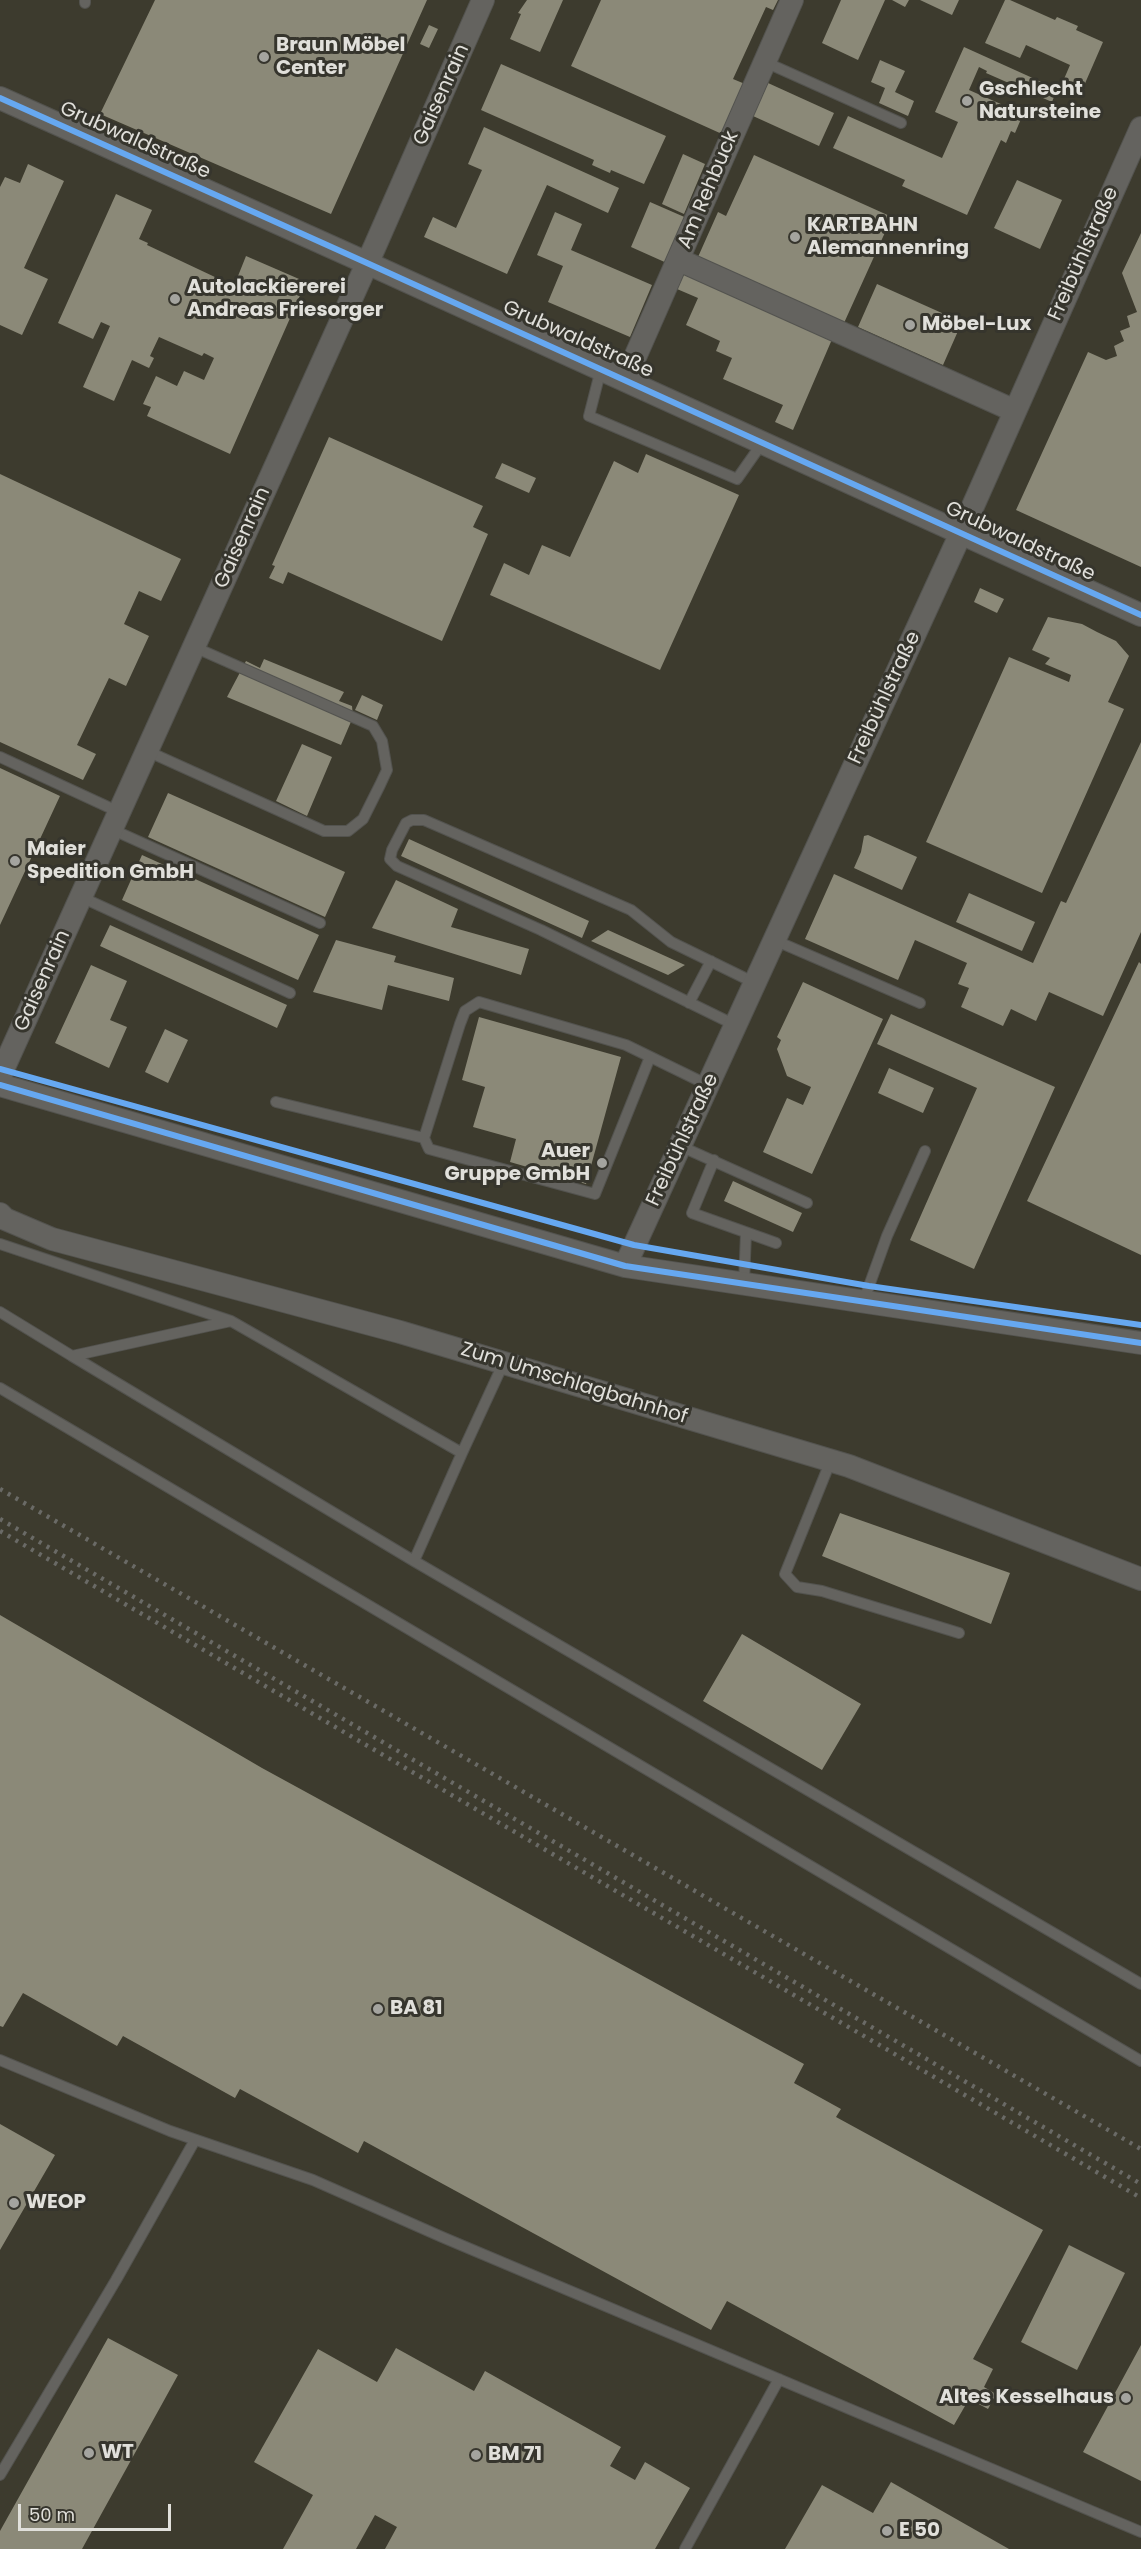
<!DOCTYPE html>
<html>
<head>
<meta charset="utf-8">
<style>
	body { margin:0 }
	#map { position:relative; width:1141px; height:2549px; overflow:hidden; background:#34342f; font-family:Poppins,sans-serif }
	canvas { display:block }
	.scale { position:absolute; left:18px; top:2504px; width:153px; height:27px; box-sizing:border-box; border:3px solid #e1e0db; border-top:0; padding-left:8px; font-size:18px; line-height:21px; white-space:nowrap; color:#e1e0db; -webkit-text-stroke:4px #36352d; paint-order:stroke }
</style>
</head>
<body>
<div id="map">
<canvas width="1141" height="2549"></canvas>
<div class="scale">50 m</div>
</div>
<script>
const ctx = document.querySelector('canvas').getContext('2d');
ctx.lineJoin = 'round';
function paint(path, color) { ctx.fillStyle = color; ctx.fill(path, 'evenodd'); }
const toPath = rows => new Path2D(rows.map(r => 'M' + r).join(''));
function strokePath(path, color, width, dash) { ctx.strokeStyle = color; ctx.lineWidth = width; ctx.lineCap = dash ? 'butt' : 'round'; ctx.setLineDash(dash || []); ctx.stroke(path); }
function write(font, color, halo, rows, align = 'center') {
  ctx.font = font + ' Poppins,sans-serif'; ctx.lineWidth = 6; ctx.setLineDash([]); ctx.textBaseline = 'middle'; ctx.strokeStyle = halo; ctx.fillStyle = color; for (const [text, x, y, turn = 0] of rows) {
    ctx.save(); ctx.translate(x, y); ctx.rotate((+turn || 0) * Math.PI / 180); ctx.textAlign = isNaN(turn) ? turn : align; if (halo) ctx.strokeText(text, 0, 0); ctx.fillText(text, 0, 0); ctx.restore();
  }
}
const built = toPath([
	[0,0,1141,0,1141,2549,0,2549]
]);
const building = toPath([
	[155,0,427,0,331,214,100,114],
	[527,0,563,0,540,52,510,39,521,14,518,13],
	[601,0,778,0,773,10,766,7,733,79,745,84,722,134,571,66],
	[841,0,885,0,858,60,822,43],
	[892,0,909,0,905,7],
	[920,0,959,0,952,15],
	[1005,0,1010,0,1055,20,1057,17,1078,26,1076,30,1103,42,1083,88,1064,79,1070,65,1026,45,1020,58,985,43],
	[429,25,438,29,429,48,420,44],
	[964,47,1057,89,1052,102,986,73,987,71,979,67,969,90,1019,112,1017,118,1021,119,1015,133,1011,131,1006,143,1001,140,967,215,902,186,905,180,833,148,848,116,942,158,958,122,935,112],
	[880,60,905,71,895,92,914,101,908,116,879,103,885,88,871,82],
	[501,64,666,136,644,184,611,170,610,173,592,165,594,160,481,110],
	[768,83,834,113,819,146,753,116],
	[484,127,619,188,608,213,547,185,507,274,424,237,433,217,456,228,482,170,468,164],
	[683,154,705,164,684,214,662,204],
	[754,155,892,217,844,323,698,257,718,212,726,216],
	[28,164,64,181,24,268,48,279,22,335,0,325,0,187,5,177,20,183],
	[1017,180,1062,200,1040,249,994,228],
	[116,194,152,210,139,239,148,243,147,245,234,286,246,256,306,282,230,454,147,416,151,407,143,404,156,376,177,386,184,371,204,380,214,358,204,353,202,356,159,337,150,356,154,358,149,368,132,360,114,401,83,387,110,326,101,322,93,339,58,323],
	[650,202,689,219,669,264,631,247],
	[555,212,582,224,571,250,652,285,630,337,548,302,563,266,537,255],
	[1141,233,1141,567,1016,510,1088,352,1106,360,1117,356,1114,346,1124,341,1120,331,1130,327,1127,316,1137,312,1122,273],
	[685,272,833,337,793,430,775,422,783,405,723,379,732,358,716,351,720,341,686,325,698,298,677,289],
	[877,284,962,322,943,365,858,327],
	[329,437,483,506,473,527,488,534,442,641,288,572,283,584,269,578,275,566,272,565],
	[646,454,739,495,660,670,490,595,504,563,529,575,542,545,570,557,614,461,638,473],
	[502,463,536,478,529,493,495,478],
	[0,474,181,559,161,601,139,591,124,624,149,636,126,686,109,678,77,745,96,754,83,780,0,742],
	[980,588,1004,599,997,613,974,602],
	[1048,617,1082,624,1097,632,1116,641,1129,656,1108,702,1124,709,1042,893,926,842,1009,657,1069,682,1071,675,1045,664,1050,658,1032,650],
	[264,659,344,692,339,701,352,706,353,717,341,745,227,697,246,661,260,668],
	[362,695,383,705,377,720,355,710],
	[1141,742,1141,932,1103,1016,1049,992,1036,1021,1011,1009,1003,1026,961,1007,969,988,958,984,967,963,915,940,898,980,805,939,834,874,1033,963,1061,901,1066,903],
	[302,744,332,757,307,816,276,801],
	[0,768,60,796,0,925],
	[168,793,345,872,325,917,148,837],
	[868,835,917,857,902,890,854,868,861,852,864,836],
	[409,839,589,921,582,938,401,856],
	[142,855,319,935,298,980,122,900],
	[396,880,458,909,451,927,529,949,521,975,372,928],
	[969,893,1035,922,1022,951,956,922],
	[110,925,287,1005,277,1028,100,946],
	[608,930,685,965,668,975,591,941],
	[336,940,396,956,394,962,454,978,449,1001,388,985,382,1010,313,992],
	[1139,962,1141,964,1141,1255,1027,1201],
	[91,965,127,981,110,1020,127,1027,109,1068,55,1043],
	[803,982,883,1019,812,1174,763,1152,787,1098,803,1105,811,1087,787,1076,777,1049,781,1040,777,1037],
	[891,1014,1055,1087,974,1269,910,1240,977,1088,877,1044],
	[479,1017,621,1057,586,1184,510,1162,516,1139,473,1127,485,1087,462,1080],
	[165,1029,188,1040,168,1083,145,1072],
	[889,1068,934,1088,923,1113,878,1093],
	[733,1181,802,1213,793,1232,724,1201],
	[840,1513,1010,1573,991,1624,822,1556],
	[0,1615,262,1768,804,2064,794,2083,841,2109,836,2117,1043,2230,973,2359,993,2369,984,2387,996,2394,988,2409,969,2399,954,2425,727,2301,711,2330,364,2141,358,2153,240,2089,235,2098,123,2036,117,2046,23,1993,3,2027,0,2026],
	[742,1634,861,1704,822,1770,703,1701],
	[0,2124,55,2155,0,2250],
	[1069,2245,1125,2273,1077,2370,1021,2342],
	[108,2338,178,2375,82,2549,0,2549,0,2531],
	[1141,2345,1141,2481,1083,2452],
	[396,2348,474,2391,485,2371,621,2447,610,2466,635,2480,645,2462,690,2488,655,2549,385,2549,397,2527,375,2515,356,2549,283,2549,313,2495,254,2462,318,2349,377,2382],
	[891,2482,1009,2549,785,2549,822,2485,873,2513]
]);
const service = toPath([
	[85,3,85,0],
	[765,62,901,123],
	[601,369,589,416,737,479,763,442],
	[147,751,324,831,348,831,363,819,380,785,387,770,382,741,373,726,194,647],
	[0,757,119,812],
	[111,829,320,923],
	[81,897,290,993],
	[774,940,920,1003],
	[689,1003,711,961],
	[735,1025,541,930,397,866,390,859,392,850,406,823,412,820,424,820,631,910,671,942,755,983],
	[650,1057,595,1194,429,1149,424,1138,460,1024,465,1011,479,1002,626,1045,708,1085],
	[276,1102,424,1138],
	[680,1146,807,1203],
	[714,1160,692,1213,776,1243],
	[0,1244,231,1321,462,1453,504,1362],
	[744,1283,746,1233],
	[864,1300,887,1236,925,1151],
	[0,1312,72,1356,231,1321],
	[72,1356,414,1561,1141,1984],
	[0,1388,1141,2061],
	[831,1460,785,1574,797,1587,822,1591,959,1633],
	[414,1561,462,1453],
	[0,2060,170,2131,313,2180,442,2237,1141,2532],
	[0,2475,116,2280,195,2140],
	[685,2549,779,2379]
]);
const minor = toPath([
	[0,98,367,263,1141,615],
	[679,260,1015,411],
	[625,380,792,0],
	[0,1076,375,246,483,0],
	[0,1085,625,1266,1141,1343],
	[0,1214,5,1219,52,1239,400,1332,849,1466,1141,1579],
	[625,1266,961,533,1141,128]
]);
const rail = toPath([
	[0,1489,1141,2149],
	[0,1519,1141,2184],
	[0,1531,1141,2198]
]);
const cycleway = toPath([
	[0,98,367,263,1141,615],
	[0,1069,634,1245,869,1286,1141,1325],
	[0,1085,625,1266,1141,1343]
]);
const markers = [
	[264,57,6,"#a4a49f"],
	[967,101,6,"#a4a49f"],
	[795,237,6,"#a4a49f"],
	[175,299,6,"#a4a49f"],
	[910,325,6,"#a4a49f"],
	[15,861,6,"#a4a49f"],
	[602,1163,6,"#a4a49f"],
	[378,2009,6,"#a4a49f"],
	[14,2203,6,"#a4a49f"],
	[1126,2398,6,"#a4a49f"],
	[89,2453,6,"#a4a49f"],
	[476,2455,6,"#a4a49f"],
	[887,2531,6,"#a4a49f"]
];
const poiNames = [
	["Braun Möbel",276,46],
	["Center",276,69],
	["Gschlecht",979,90],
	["Natursteine",979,113],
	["KARTBAHN",807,226],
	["Alemannenring",807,249],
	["Autolackiererei",187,288],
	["Andreas Friesorger",187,311],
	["Möbel-Lux",922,325],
	["Maier",27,850],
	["Spedition GmbH",27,873],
	["Auer",590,1152,"right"],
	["Gruppe GmbH",590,1175,"right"],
	["BA 81",390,2009],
	["WEOP",26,2203],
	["Altes Kesselhaus",1114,2398,"right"],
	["WT",101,2453],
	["BM 71",488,2455],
	["E 50",899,2531]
];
const streetNames = [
	["Gaisenrain",442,95,-66],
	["Grubwaldstraße",135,141,24],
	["Am Rehbuck",709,190,-67],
	["Freibühlstraße",1084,254,-66],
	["Grubwaldstraße",578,340,24],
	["Gaisenrain",243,538,-66],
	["Grubwaldstraße",1020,542,25],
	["Freibühlstraße",885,698,-65],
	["Gaisenrain",43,981,-66],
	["Freibühlstraße",683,1140,-65],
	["Zum Umschlagbahnhof",574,1384,17]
];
paint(built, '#3d3b2e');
paint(building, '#8b8978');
strokePath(service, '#53534f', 12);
strokePath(minor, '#53534f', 24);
strokePath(service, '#64635f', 10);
strokePath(minor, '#64635f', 22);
strokePath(rail, '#6a6a66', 4.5, [3, 6]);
strokePath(cycleway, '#66a8f1', 6);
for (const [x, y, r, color] of markers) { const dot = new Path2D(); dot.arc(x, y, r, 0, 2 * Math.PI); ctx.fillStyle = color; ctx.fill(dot); strokePath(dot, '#36352d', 2); }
write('bold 20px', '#e1e0db', '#36352d', poiNames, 'left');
write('20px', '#e1e0db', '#36352d', streetNames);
</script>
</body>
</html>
